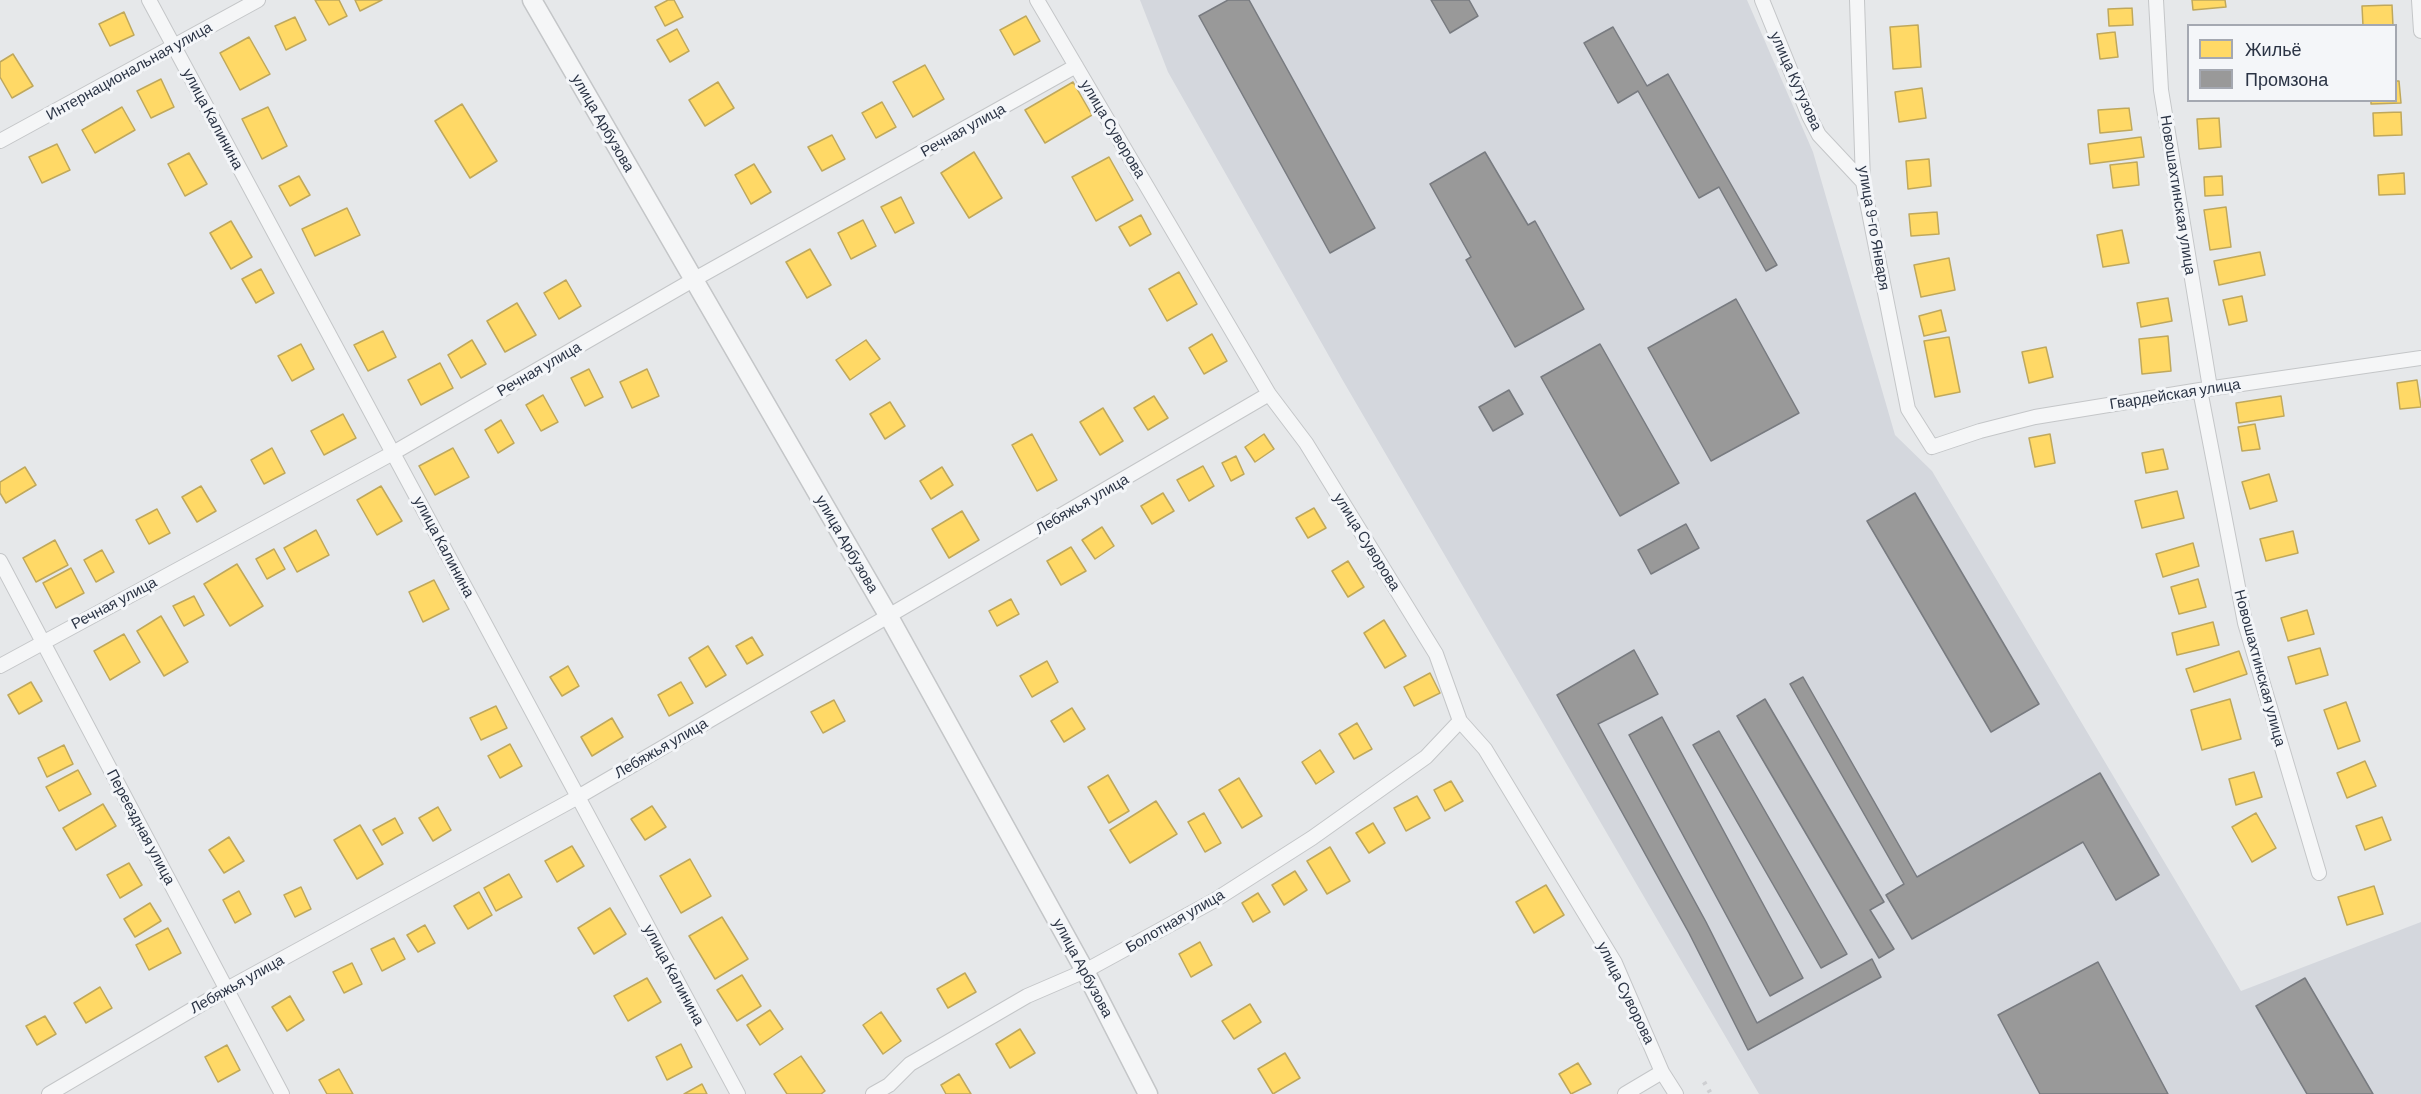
<!DOCTYPE html>
<html>
<head>
<meta charset="utf-8">
<style>
	body { margin:0 }
	#map { position:relative; width:2421px; height:1094px; overflow:hidden; background:#e6e8ea; font-family:Barlow,sans-serif }
	canvas { display:block }
	.legend { position:absolute; left:2187px; top:24px; width:210px; height:78px; box-sizing:border-box; background:#f4f6f9; border:2px solid #a4a8b1; margin:0; padding:8px 10px; list-style:none; font-size:18px; color:#2b3445 }
	.legend li { display:flex; align-items:center; gap:12px; height:30px }
	.legend b { width:30px; border:2px solid #a4a8b1 }
</style>
</head>
<body>
<div id="map">
<canvas width="2421" height="1094"></canvas>
<ul class="legend">
<li><b style="height:16px;background:#ffd966"></b>Жильё</li>
<li><b style="height:16px;background:#999"></b>Промзона</li>
</ul>
</div>
<script>
const ctx = document.querySelector('canvas').getContext('2d');
ctx.lineJoin = 'round';
function paint(path, color) { ctx.fillStyle = color; ctx.fill(path, 'evenodd'); }
const toPath = rows => new Path2D(rows.map(r => 'M' + r).join(''));
function strokePath(path, color, width, dash) { ctx.strokeStyle = color; ctx.lineWidth = width; ctx.lineCap = dash ? 'butt' : 'round'; ctx.setLineDash(dash || []); ctx.stroke(path); }
function write(font, color, halo, rows, align = 'center') {
  ctx.font = font + ' Barlow,sans-serif'; ctx.lineWidth = 6; ctx.setLineDash([]); ctx.textBaseline = 'middle'; ctx.strokeStyle = halo; ctx.fillStyle = color; for (const [text, x, y, turn = 0] of rows) {
    ctx.save(); ctx.translate(x, y); ctx.rotate((+turn || 0) * Math.PI / 180); ctx.textAlign = isNaN(turn) ? turn : align; if (halo) ctx.strokeText(text, 0, 0); ctx.fillText(text, 0, 0); ctx.restore();
  }
}
const built = toPath([
	[1140,0,1747,0,1813,152,1895,435,1932,471,2241,991,2421,922,2421,1094,1759,1094,1342,379,1168,72]
]);
const homes = toPath([
	[315,0,339,0,347,16,329,25,315,0],
	[355,0,382,0,360,11,355,0],
	[668,0,674,0,683,17,665,26,655,7,668,0],
	[2192,0,2225,0,2226,7,2193,10,2192,0],
	[2392,5,2393,26,2363,26,2362,6,2392,5],
	[2132,8,2133,25,2109,26,2108,9,2132,8],
	[124,12,134,35,110,46,99,24,124,12],
	[1026,16,1040,41,1014,55,1000,30,1026,16],
	[295,17,306,40,286,50,275,26,295,17],
	[1918,25,1921,67,1893,69,1890,27,1918,25],
	[677,29,689,51,670,62,657,40,677,29],
	[2115,32,2118,57,2100,59,2097,34,2115,32],
	[249,37,270,74,240,90,220,53,249,37],
	[13,54,33,86,12,98,0,77,0,62,13,54],
	[925,65,944,99,913,117,893,82,925,65],
	[161,79,174,107,151,118,137,91,161,79],
	[2396,81,2399,81,2401,103,2371,104,2371,100,2396,100,2396,81],
	[718,82,734,108,705,126,689,100,718,82],
	[1073,82,1092,115,1045,143,1025,110,1073,82],
	[1922,88,1926,118,1899,122,1895,92,1922,88],
	[882,102,896,127,876,138,862,113,882,102],
	[462,104,497,161,470,178,435,121,462,104],
	[122,107,135,130,95,153,82,130,122,107],
	[268,107,287,146,262,159,242,119,268,107],
	[2129,108,2132,130,2100,133,2098,110,2129,108],
	[2401,112,2402,135,2374,136,2373,113,2401,112],
	[2219,118,2221,147,2199,149,2197,119,2219,118],
	[832,135,845,159,822,171,808,147,832,135],
	[2141,137,2144,157,2090,164,2088,144,2141,137],
	[57,144,70,170,42,183,29,157,57,144],
	[974,152,1002,198,969,218,941,173,974,152],
	[189,153,207,184,185,196,168,164,189,153],
	[1109,157,1133,200,1096,221,1072,177,1109,157],
	[1929,159,1931,186,1908,189,1906,161,1929,159],
	[2137,162,2139,185,2113,188,2110,165,2137,162],
	[754,164,771,192,751,204,735,175,754,164],
	[2404,173,2405,194,2379,195,2378,175,2404,173],
	[299,176,310,195,290,206,279,186,299,176],
	[2222,176,2223,195,2205,196,2204,177,2222,176],
	[901,197,914,223,895,233,881,207,901,197],
	[2226,207,2231,247,2210,250,2204,210,2226,207],
	[347,208,360,235,315,256,302,229,347,208],
	[1937,212,1939,234,1911,236,1909,214,1937,212],
	[1141,215,1151,234,1130,246,1119,227,1141,215],
	[863,220,876,246,851,259,838,233,863,220],
	[231,221,252,257,231,269,210,233,231,221],
	[2122,230,2129,263,2103,267,2097,235,2122,230],
	[810,249,831,285,807,298,786,262,810,249],
	[2260,252,2265,275,2219,285,2214,261,2260,252],
	[1949,258,1955,290,1921,297,1914,265,1949,258],
	[261,269,274,293,256,303,242,279,261,269],
	[1179,272,1197,304,1167,321,1149,289,1179,272],
	[566,280,581,306,559,319,544,293,566,280],
	[2242,296,2247,321,2229,325,2223,300,2242,296],
	[2168,298,2172,321,2141,327,2137,303,2168,298],
	[517,303,536,335,505,352,487,321,517,303],
	[1941,310,1946,331,1924,336,1919,316,1941,310],
	[383,331,396,357,368,371,354,345,383,331],
	[1212,334,1227,361,1204,374,1189,348,1212,334],
	[2168,336,2171,371,2142,374,2139,339,2168,336],
	[1949,337,1960,392,1935,397,1924,341,1949,337],
	[472,340,486,364,461,378,448,355,472,340],
	[866,340,880,359,850,380,836,360,866,340],
	[301,344,314,369,292,381,278,356,301,344],
	[2046,347,2053,377,2029,383,2022,352,2046,347],
	[440,363,453,388,421,405,408,380,440,363],
	[589,369,603,397,585,406,571,378,589,369],
	[647,369,659,396,632,408,620,382,647,369],
	[2417,380,2421,407,2400,409,2397,383,2417,380],
	[543,395,558,422,541,431,526,405,543,395],
	[1154,396,1168,418,1148,430,1134,408,1154,396],
	[2281,396,2284,416,2239,423,2236,403,2281,396],
	[890,402,905,426,885,439,870,414,890,402],
	[1103,408,1123,441,1100,455,1080,422,1103,408],
	[343,414,356,438,324,455,311,431,343,414],
	[501,420,514,443,498,453,485,430,501,420],
	[2255,424,2260,449,2242,451,2238,427,2255,424],
	[1032,434,1057,480,1037,491,1012,445,1032,434],
	[1264,434,1274,449,1255,462,1245,447,1264,434],
	[2050,434,2055,463,2035,467,2029,438,2050,434],
	[272,448,285,473,264,484,251,460,272,448],
	[453,448,469,477,435,495,419,466,453,448],
	[2163,449,2168,469,2146,473,2142,453,2163,449],
	[1236,456,1244,474,1231,481,1222,463,1236,456],
	[1203,466,1214,486,1189,501,1177,480,1203,466],
	[25,467,36,485,6,503,0,493,0,482,25,467],
	[942,467,953,485,931,499,920,481,942,467],
	[2269,474,2277,501,2250,509,2242,482,2269,474],
	[201,486,216,511,197,522,182,497,201,486],
	[381,486,402,521,377,535,357,500,381,486],
	[2177,491,2184,518,2142,528,2135,501,2177,491],
	[1163,493,1174,511,1152,524,1141,506,1163,493],
	[1314,508,1326,528,1308,538,1296,518,1314,508],
	[157,509,170,533,149,544,136,520,157,509],
	[962,511,979,540,949,558,932,529,962,511],
	[1102,527,1114,546,1095,559,1082,540,1102,527],
	[316,530,329,555,297,572,284,548,316,530],
	[2293,531,2298,553,2266,561,2260,539,2293,531],
	[55,540,68,565,36,582,23,558,55,540],
	[2193,543,2199,566,2163,577,2156,554,2193,543],
	[1071,547,1086,571,1061,585,1047,561,1071,547],
	[274,549,285,569,267,579,256,559,274,549],
	[102,550,114,572,96,582,84,560,102,550],
	[1348,561,1364,587,1348,597,1332,571,1348,561],
	[237,564,263,606,230,626,204,584,237,564],
	[71,568,84,593,56,608,43,583,71,568],
	[2198,579,2206,607,2179,614,2171,587,2198,579],
	[434,580,449,609,423,622,409,592,434,580],
	[194,596,204,615,184,626,173,606,194,596],
	[1011,599,1019,614,997,626,989,611,1011,599],
	[2307,610,2314,634,2288,641,2281,618,2307,610],
	[161,616,188,662,164,676,137,631,161,616],
	[1384,620,1406,656,1385,668,1364,633,1384,620],
	[2213,622,2219,645,2177,655,2172,633,2213,622],
	[124,634,140,662,110,680,94,651,124,634],
	[752,637,763,655,747,664,736,646,752,637],
	[708,646,726,675,706,687,689,658,708,646],
	[2320,648,2328,675,2296,684,2288,657,2320,648],
	[2239,651,2247,674,2194,692,2186,669,2239,651],
	[1047,661,1058,682,1032,697,1020,676,1047,661],
	[568,666,579,686,562,696,550,677,568,666],
	[1430,673,1440,693,1414,706,1404,687,1430,673],
	[31,682,42,701,19,714,8,695,31,682],
	[681,682,693,703,669,716,658,695,681,682],
	[2230,699,2241,739,2202,750,2191,710,2230,699],
	[834,700,845,721,823,733,811,712,834,700],
	[2346,702,2360,741,2338,749,2324,710,2346,702],
	[496,706,507,728,481,740,470,718,496,706],
	[1072,708,1085,729,1064,742,1051,721,1072,708],
	[612,718,623,737,592,756,581,737,612,718],
	[1357,723,1372,749,1354,759,1339,734,1357,723],
	[510,744,522,766,500,778,488,756,510,744],
	[64,745,73,764,47,777,38,758,64,745],
	[1320,750,1334,772,1316,784,1302,762,1320,750],
	[2365,761,2376,786,2347,798,2337,773,2365,761],
	[78,770,91,794,59,811,46,787,78,770],
	[2254,772,2262,797,2236,805,2229,779,2254,772],
	[1108,775,1129,811,1109,823,1088,787,1108,775],
	[1239,778,1262,816,1242,828,1219,790,1239,778],
	[1451,781,1463,801,1445,811,1434,790,1451,781],
	[1417,796,1430,818,1406,831,1394,808,1417,796],
	[1156,801,1177,834,1130,863,1110,830,1156,801],
	[103,804,116,826,76,850,63,828,103,804],
	[652,806,666,827,645,840,631,819,652,806],
	[438,807,451,830,433,841,419,818,438,807],
	[1204,813,1221,843,1205,852,1188,822,1204,813],
	[2256,813,2276,848,2252,862,2232,827,2256,813],
	[2382,817,2391,840,2365,850,2356,826,2382,817],
	[395,818,403,833,382,845,373,830,395,818],
	[1373,823,1385,843,1369,853,1356,833,1373,823],
	[360,825,383,864,357,879,334,840,360,825],
	[229,837,244,861,224,873,209,850,229,837],
	[572,846,584,866,557,882,545,861,572,846],
	[1330,847,1350,881,1327,894,1307,861,1330,847],
	[690,859,711,896,681,913,660,876,690,859],
	[129,863,142,885,120,898,107,875,129,863],
	[1295,871,1307,890,1284,905,1272,885,1295,871],
	[509,874,522,897,496,911,484,888,509,874],
	[1546,885,1564,915,1534,933,1516,902,1546,885],
	[2374,886,2383,914,2347,925,2338,897,2374,886],
	[301,887,311,909,295,917,284,895,301,887],
	[239,891,251,914,235,923,223,900,239,891],
	[479,892,492,915,468,929,454,906,479,892],
	[1258,893,1270,912,1253,922,1242,903,1258,893],
	[150,903,161,921,135,937,124,919,150,903],
	[610,908,626,934,594,954,578,928,610,908],
	[722,917,748,959,715,979,689,936,722,917],
	[425,925,435,943,418,952,407,935,425,925],
	[168,928,181,953,149,970,136,945,168,928],
	[394,938,405,959,382,971,371,949,394,938],
	[1200,942,1212,965,1191,977,1179,954,1200,942],
	[352,963,362,984,344,993,333,972,352,963],
	[965,973,976,992,948,1008,937,989,965,973],
	[742,975,761,1006,737,1021,717,990,742,975],
	[647,978,661,1002,628,1021,614,996,647,978],
	[100,987,112,1008,86,1023,74,1003,100,987],
	[290,996,304,1020,287,1031,272,1007,290,996],
	[1250,1004,1261,1022,1234,1039,1222,1021,1250,1004],
	[770,1010,783,1029,760,1045,747,1025,770,1010],
	[881,1012,901,1041,883,1054,863,1025,881,1012],
	[45,1016,56,1034,37,1045,26,1026,45,1016],
	[1020,1029,1035,1053,1010,1068,996,1044,1020,1029],
	[681,1044,692,1067,667,1080,656,1057,681,1044],
	[227,1045,240,1070,218,1082,205,1057,227,1045],
	[1285,1053,1300,1078,1273,1094,1258,1069,1285,1053],
	[801,1056,825,1091,821,1094,787,1094,774,1074,801,1056],
	[1578,1063,1591,1084,1571,1094,1559,1074,1578,1063],
	[339,1069,353,1094,327,1094,319,1080,339,1069],
	[959,1074,971,1094,946,1094,941,1085,959,1074],
	[702,1084,707,1094,684,1094,702,1084]
]);
const industry = toPath([
	[1228,0,1249,0,1375,228,1330,253,1199,16,1228,0],
	[1431,0,1469,0,1478,16,1450,33,1431,0],
	[1613,27,1647,86,1668,74,1777,265,1766,271,1719,187,1699,198,1638,91,1618,103,1584,43,1613,27],
	[1485,152,1528,225,1535,221,1584,309,1515,347,1466,260,1471,257,1430,184,1485,152],
	[1736,299,1799,413,1711,461,1648,348,1736,299],
	[1600,344,1679,483,1620,516,1541,377,1600,344],
	[1509,390,1523,414,1493,431,1479,407,1509,390],
	[1915,493,2039,704,1991,732,1867,521,1915,493],
	[1686,524,1699,548,1651,574,1638,550,1686,524],
	[1634,650,1658,694,1598,724,1706,922,1757,1023,1872,959,1881,977,1748,1050,1689,933,1557,695,1634,650],
	[1803,677,1917,877,2100,773,2159,875,2116,900,2083,842,1912,939,1886,895,1904,884,1790,684,1803,677],
	[1765,699,1884,902,1870,910,1894,949,1879,958,1737,716,1765,699],
	[1662,717,1803,978,1770,996,1629,735,1662,717],
	[1719,731,1847,954,1821,968,1693,745,1719,731],
	[2098,962,2168,1094,2040,1094,1998,1015,2098,962],
	[2305,978,2373,1094,2307,1094,2256,1006,2305,978]
]);
const minor = toPath([
	[149,0,738,1094],
	[1037,0,1269,394,1306,443,1436,654,1460,721,1485,749,1615,963,1662,1072,1676,1094],
	[1762,0,1809,116,1819,135,1863,182],
	[1857,0,1863,182,1908,409,1932,447,1980,431,2035,417,2200,390,2421,358],
	[2156,0,2161,90,2210,388],
	[2419,0,2421,31],
	[0,141,258,0],
	[2200,390,2245,623,2319,873],
	[0,561,282,1094],
	[0,666,393,453,693,280,1076,66],
	[49,1094,227,989,578,797,1269,394],
	[873,1094,889,1085,910,1064,1027,996,1085,971,1215,900,1312,838,1426,757,1460,721],
	[1625,1094,1662,1072]
]);
const tertiary = toPath([
	[532,0,888,615,1085,971,1148,1094]
]);
const rail = toPath([
	[1704,1082,1711,1094]
]);
const streetNames = [
	["Интернациональная улица",129,71,-29],
	["улица Кутузова",1796,81,66],
	["улица Калинина",213,119,62],
	["улица Арбузова",603,123,60],
	["улица Суворова",1113,129,59],
	["Речная улица",963,130,-29],
	["Новошахтинская улица",2178,195,81],
	["улица 9-го Января",1874,228,80],
	["Речная улица",539,369,-30],
	["Гвардейская улица",2175,394,-9],
	["Лебяжья улица",1082,504,-30],
	["улица Суворова",1367,542,58],
	["улица Арбузова",847,544,60],
	["улица Калинина",444,547,62],
	["Речная улица",114,603,-28],
	["Новошахтинская улица",2260,668,75],
	["Лебяжья улица",661,748,-30],
	["Переездная улица",141,827,62],
	["Болотная улица",1175,921,-30],
	["улица Арбузова",1083,968,62],
	["улица Калинина",674,975,62],
	["Лебяжья улица",237,984,-29],
	["улица Суворова",1626,993,64]
];
paint(built, '#d4d7dd');
paint(homes, '#ffd966');
strokePath(homes, '#bfa85c', 1.5);
paint(industry, '#999');
strokePath(industry, '#787b80', 1.5);
strokePath(minor, '#c4c6c8', 16);
strokePath(tertiary, '#c4c6c8', 21);
strokePath(minor, '#f5f6f7', 14);
strokePath(tertiary, '#f5f6f7', 18);
strokePath(rail, '#cecfd2', 4.5, [3, 6]);
write('15px', '#2b3445', '#f4f6f9', streetNames);
</script>
</body>
</html>
